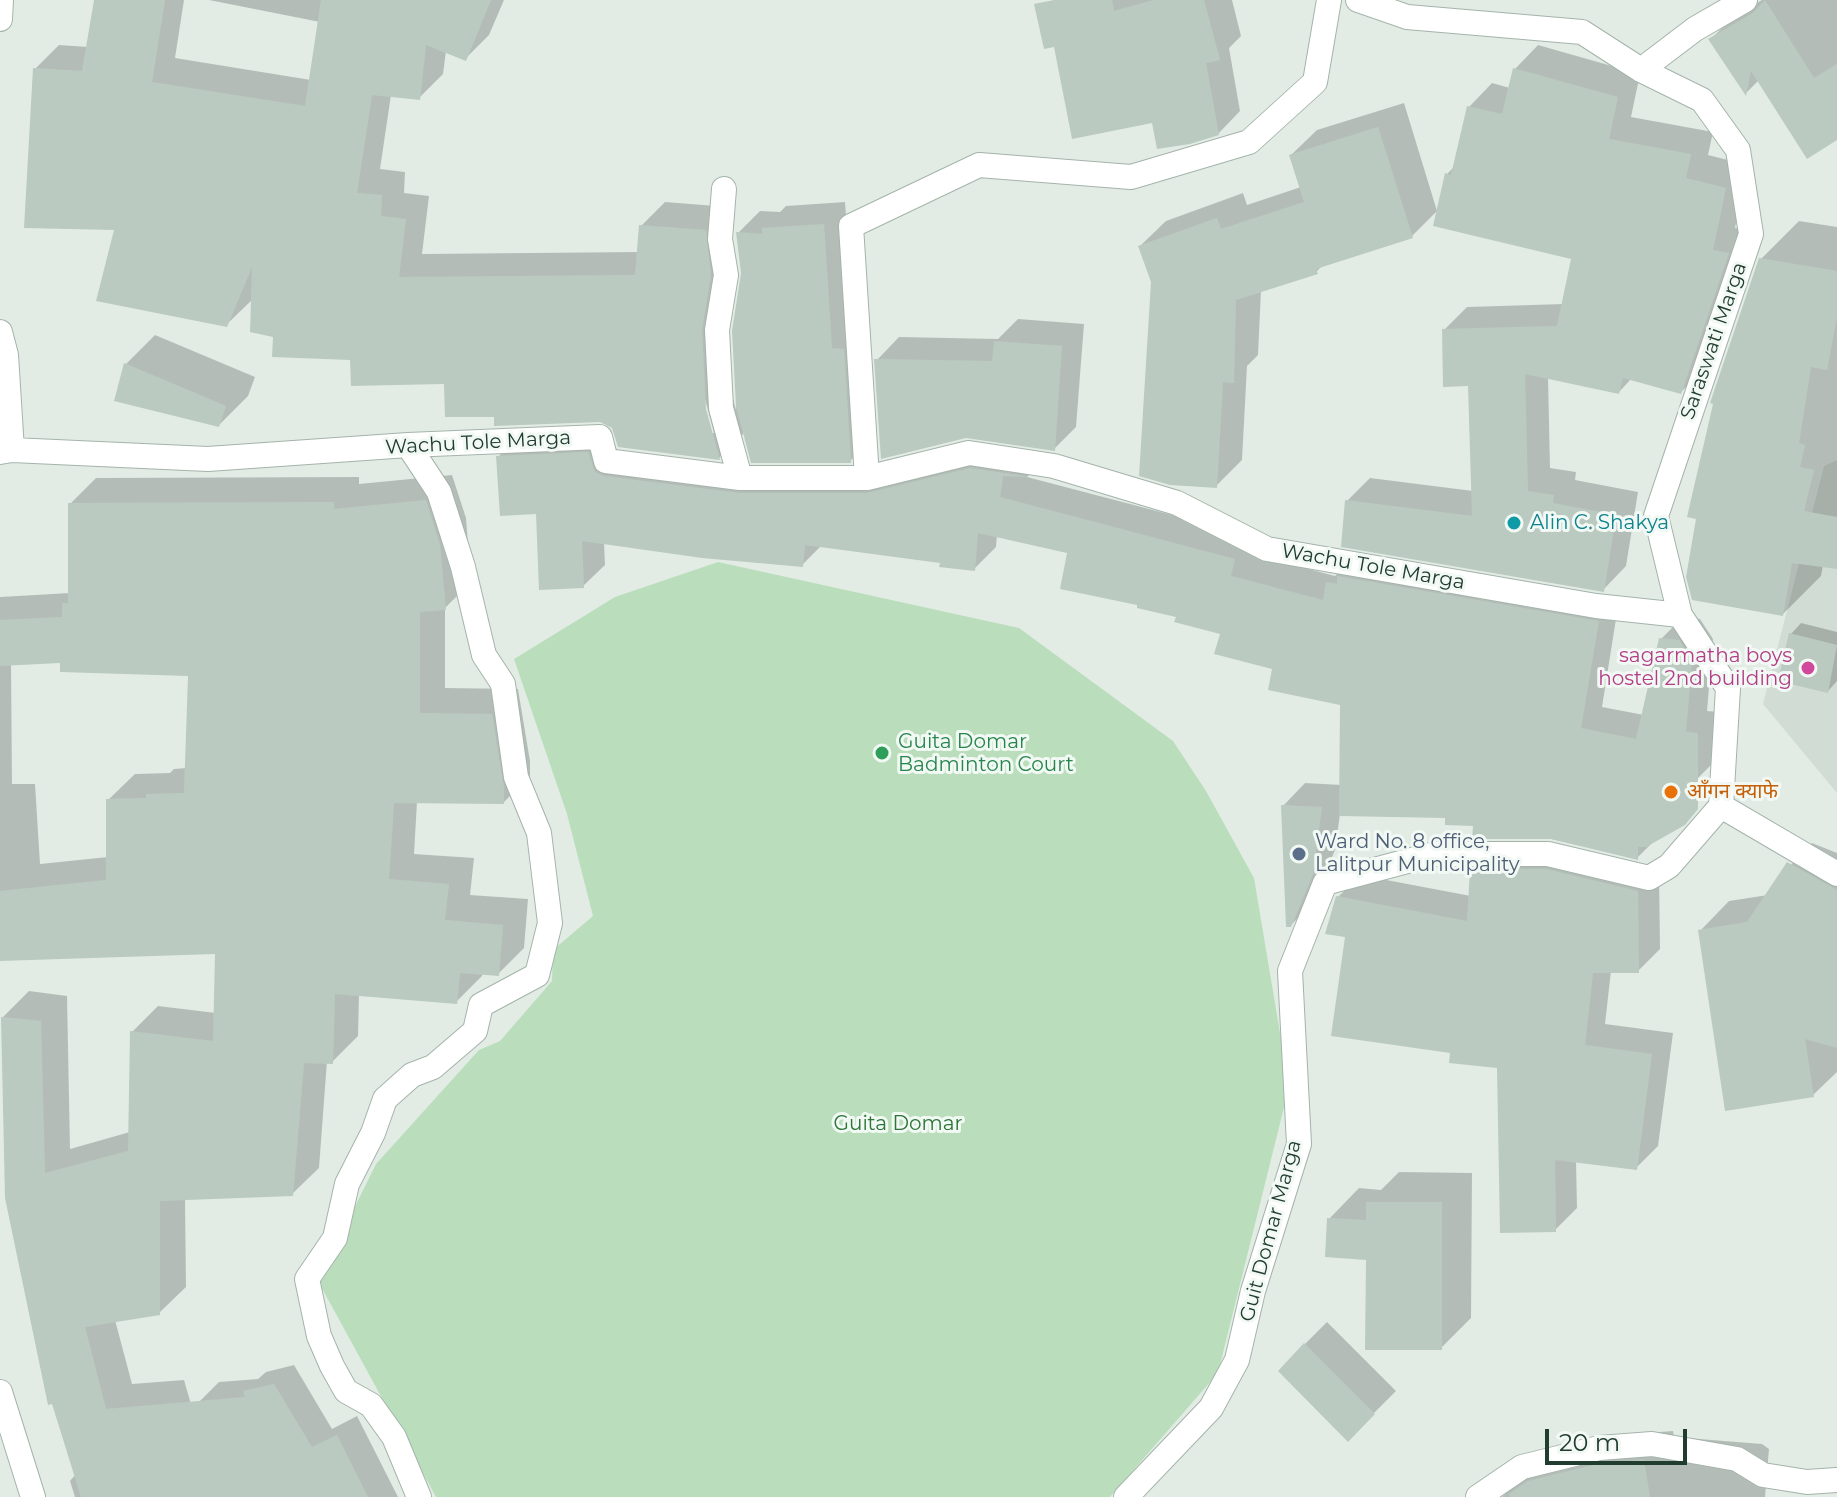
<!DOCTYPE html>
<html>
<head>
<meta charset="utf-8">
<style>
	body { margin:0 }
	#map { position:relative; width:1837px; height:1497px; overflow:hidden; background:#e2ece5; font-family:Montserrat,sans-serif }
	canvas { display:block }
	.scale { position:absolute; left:1545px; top:1429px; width:142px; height:36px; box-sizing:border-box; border:4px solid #213d30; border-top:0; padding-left:10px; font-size:24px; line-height:28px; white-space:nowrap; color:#213d30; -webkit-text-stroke:6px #f2f9f4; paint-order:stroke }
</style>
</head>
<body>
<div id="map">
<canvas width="1837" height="1497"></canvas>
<div class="scale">20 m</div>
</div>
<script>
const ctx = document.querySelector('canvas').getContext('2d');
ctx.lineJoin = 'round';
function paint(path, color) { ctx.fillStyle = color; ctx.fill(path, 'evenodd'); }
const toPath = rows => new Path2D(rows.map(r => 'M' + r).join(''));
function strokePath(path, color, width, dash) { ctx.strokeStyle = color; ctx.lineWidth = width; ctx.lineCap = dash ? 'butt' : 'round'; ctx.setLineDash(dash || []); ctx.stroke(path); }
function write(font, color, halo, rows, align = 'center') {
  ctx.font = font + ' Montserrat,"Noto Sans Devanagari",sans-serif'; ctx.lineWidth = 6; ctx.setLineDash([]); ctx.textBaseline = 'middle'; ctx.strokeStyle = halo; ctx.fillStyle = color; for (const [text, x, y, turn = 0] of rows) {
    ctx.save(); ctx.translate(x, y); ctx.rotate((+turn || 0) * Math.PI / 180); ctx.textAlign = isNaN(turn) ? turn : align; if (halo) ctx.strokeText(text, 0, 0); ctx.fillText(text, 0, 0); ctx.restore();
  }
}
const built = toPath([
	[1837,460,1837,793,1763,704,1824,466]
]);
const green = toPath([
	[718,562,1019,628,1173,741,1206,791,1254,878,1289,1087,1218,1373,1110,1497,436,1497,318,1281,376,1164,479,1050,500,1041,552,981,553,950,593,916,567,814,514,659,615,597]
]);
const shadow = toPath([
	[96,0,184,0,175,58,311,80,320,22,209,0,504,0,489,35,465,59,446,51,443,74,419,98,391,95,380,169,405,172,404,193,429,196,422,254,639,252,641,226,665,202,729,207,734,250,725,305,729,384,736,410,743,273,738,233,760,211,780,212,786,206,845,202,854,327,872,439,850,461,745,432,719,458,613,426,600,420,496,415,446,382,275,335,253,299,226,325,116,228,35,69,59,45,88,47],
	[705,399,714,433,710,433,702,400],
	[1096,0,1232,0,1241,36,1229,48,1240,111,1218,134,1154,121],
	[1762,0,1837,0,1837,138,1759,80,1746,93,1711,39,1733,17],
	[1538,45,1640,74,1631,117,1713,132,1708,155,1748,165,1735,228,1751,230,1704,369,1681,392,1632,378,1619,392,1548,376,1550,468,1576,472,1575,480,1638,492,1626,566,1603,590,1347,501,1370,478,1473,491,1470,384,1444,330,1467,307,1564,304,1574,257,1447,174,1455,166,1469,107,1492,83,1510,88,1515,69],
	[1404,103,1437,211,1412,236,1324,264,1316,272,1261,290,1258,355,1247,366,1242,460,1216,486,1140,246,1166,221,1243,193,1247,205,1301,187,1291,155,1317,130],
	[1799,221,1837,227,1837,567,1823,565,1821,576,1783,614,1761,259],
	[1018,319,1084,324,1076,427,1054,449,966,436,877,360,899,337,998,339],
	[155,335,255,377,248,396,219,425,126,364],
	[610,432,617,450,626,455,763,472,1048,456,1027,477,1256,537,1251,554,1335,576,1350,561,1619,600,1602,707,1644,715,1661,639,1683,617,1700,619,1713,639,1707,711,1719,712,1719,757,1697,779,1659,836,1637,858,1447,816,1340,814,1335,850,1313,903,1291,925,1283,806,1305,783,1342,785,1342,703,1274,667,1222,633,1140,604,1069,551,997,535,996,547,974,569,942,561,822,545,802,565,604,542,605,565,583,586,538,511,498,457,520,435],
	[452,475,466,518,471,582,445,608,445,688,518,689,530,761,530,776,504,802,417,802,414,854,474,858,470,895,528,899,524,948,498,974,482,973,482,976,456,1002,359,994,358,1036,332,1062,327,1061,319,1168,292,1194,185,1198,186,1287,159,1313,115,1320,132,1384,184,1380,218,1497,75,1497,70,1481,76,1474,3,1017,29,991,67,996,70,1149,130,1132,132,1032,158,1006,216,1013,217,952,0,959,0,597,70,593,70,504,96,478,359,477,359,484],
	[63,661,190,674,187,768,174,769,170,773,135,774,108,800,108,857,40,864,35,784,12,784,11,664],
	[1801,623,1837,632,1837,681,1828,691,1791,634],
	[1812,843,1837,853,1837,1072,1813,1095,1700,931,1729,901,1768,895,1783,873],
	[1494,848,1659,870,1660,949,1638,971,1611,971,1605,1024,1673,1033,1658,1146,1636,1168,1576,1160,1577,1208,1555,1230,1499,1066,1452,1052,1347,936,1338,897,1360,875,1471,896,1472,870],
	[1399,1172,1472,1173,1471,1318,1441,1348,1368,1258,1329,1219,1359,1188,1381,1190],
	[1327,1322,1396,1391,1348,1439,1305,1344],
	[294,1365,332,1429,357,1416,398,1497,245,1497,199,1402,219,1382,258,1379,266,1372],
	[1673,1431,1674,1437,1762,1444,1769,1449,1765,1497,1502,1497,1519,1480,1633,1434]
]);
const building = toPath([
	[94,0,165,0,152,82,305,106,321,0,491,0,466,61,426,45,420,100,372,95,357,193,382,195,381,216,406,219,399,277,635,275,639,225,706,230,711,275,702,330,706,409,720,460,618,447,612,428,600,422,494,426,494,417,445,417,444,384,351,386,350,360,272,357,273,337,250,332,252,267,227,327,96,301,114,230,24,228,33,68,82,71],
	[1054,0,1112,0,1114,11,1154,0,1204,0,1220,60,1206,63,1219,135,1190,144,1157,149,1152,123,1072,139,1054,47,1044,49,1034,4],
	[1765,0,1814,78,1837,64,1837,140,1807,159,1751,71,1746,96,1708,39,1753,13],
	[1513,68,1618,97,1609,139,1691,154,1686,178,1726,188,1713,250,1729,253,1681,394,1623,378,1619,394,1525,374,1528,491,1554,495,1553,503,1616,515,1604,592,1341,547,1345,500,1472,516,1468,386,1443,387,1442,329,1557,326,1571,259,1433,226,1445,173,1451,175,1467,106,1502,114],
	[1378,127,1413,238,1316,269,1318,274,1236,300,1234,383,1223,382,1217,488,1170,485,1139,476,1151,282,1138,246,1217,218,1221,229,1304,202,1289,155],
	[824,224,832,348,844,349,851,463,751,463,736,406,732,331,741,273,736,232,762,234,762,228],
	[1759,258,1837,271,1837,317,1827,370,1811,367,1799,443,1805,445,1800,467,1814,470,1804,511,1837,517,1837,569,1792,563,1783,616,1692,600,1686,577,1696,519,1687,517,1713,404,1710,403],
	[994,341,1062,346,1055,451,966,438,881,459,874,359,992,361],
	[124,363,226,406,219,427,114,401],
	[588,452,595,472,604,476,740,493,867,493,970,468,1030,477,1003,476,1000,497,1235,559,1231,576,1323,600,1326,582,1337,584,1337,576,1599,621,1581,728,1636,739,1659,638,1679,640,1692,661,1686,732,1698,733,1698,809,1685,825,1646,847,1638,847,1638,860,1551,839,1472,839,1473,826,1445,825,1445,818,1339,816,1340,705,1268,690,1272,669,1214,654,1220,634,1174,622,1176,617,1137,608,1137,605,1060,589,1067,553,978,533,975,571,939,567,940,563,805,545,803,567,702,558,582,541,584,588,539,590,536,514,500,516,496,456],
	[426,500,440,545,446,610,420,612,420,713,492,714,504,788,504,804,394,803,389,879,449,884,445,920,503,925,499,976,460,973,457,1004,335,994,333,1064,304,1063,293,1196,160,1201,160,1315,85,1327,106,1409,245,1397,243,1391,274,1384,312,1447,337,1435,368,1497,81,1497,52,1404,48,1405,5,1198,1,1017,41,1021,45,1173,128,1151,130,1031,213,1041,215,954,0,961,0,891,106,880,106,799,146,798,146,794,184,793,188,676,60,672,60,663,0,666,0,620,62,617,62,603,68,603,68,503,334,502,334,509],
	[1789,633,1837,645,1828,693,1778,681],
	[1281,805,1322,807,1313,874,1291,927,1286,927],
	[1787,862,1837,890,1837,1048,1805,1039,1814,1097,1725,1111,1698,930,1747,922],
	[1470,869,1546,869,1638,891,1639,973,1593,973,1585,1045,1652,1054,1637,1170,1555,1160,1556,1232,1500,1233,1497,1068,1449,1063,1450,1053,1331,1036,1345,937,1325,934,1336,896,1467,921],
	[1366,1202,1442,1202,1442,1350,1365,1350,1366,1260,1325,1257,1327,1218,1366,1220],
	[1304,1343,1375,1414,1348,1442,1278,1371],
	[1644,1460,1650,1497,1510,1497,1509,1494,1528,1481,1601,1463]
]);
const minor = toPath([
	[1358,0,1407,17,1582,32,1641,70,1702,100,1738,150,1751,234,1656,516,1680,615,1728,688,1721,806,1837,874],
	[0,19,1,0],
	[1641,70,1695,29,1745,0],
	[724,189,720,239,726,275,717,330,721,408,740,478],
	[0,332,6,355,12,450],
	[408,445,439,492,463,567,484,655,503,684,516,777,539,833,550,923,537,975,481,1005,475,1031,433,1067,412,1075,385,1099,373,1133,347,1184,335,1238,307,1279,319,1336,332,1366,346,1391,371,1405,394,1437,419,1497],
	[0,452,12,450,208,459,408,445,600,437,606,461,740,478,867,478,969,453,1054,466,1177,503,1267,549,1596,606,1680,615],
	[867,478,851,226,979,165,1131,177,1249,142,1315,82,1329,0],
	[0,1392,33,1497],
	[1126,1497,1211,1408,1237,1360,1253,1291,1299,1144,1290,971,1325,883,1434,854,1548,854,1649,878,1669,866,1721,806],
	[1478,1497,1522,1467,1599,1448,1652,1444,1737,1459,1763,1475,1807,1482,1837,1480]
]);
const markers = [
	[1514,523,8,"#0f9aa8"],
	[1808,668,8,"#d1479c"],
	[882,753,8,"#2e9e5b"],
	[1671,792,8,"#e8710a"],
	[1299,854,8,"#5c6f8a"]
];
const streetNames = [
	["Saraswati Marga",1714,341,-71],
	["Wachu Tole Marga",478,443,-3],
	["Wachu Tole Marga",1373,567,10],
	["Guit Domar Marga",1271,1231,-75]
];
const cultureNames = [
	["Alin C. Shakya",1530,523]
];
const hotelNames = [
	["sagarmatha boys",1792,656],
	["hostel 2nd building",1792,679]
];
const leisureNames = [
	["Guita Domar",898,742],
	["Badminton Court",898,765]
];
const foodNames = [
	["आँगन क्याफे",1687,792]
];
const serviceNames = [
	["Ward No. 8 office,",1315,842],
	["Lalitpur Municipality",1315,865]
];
const parkNames = [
	["Guita Domar",898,1124]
];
paint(built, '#d0dcd4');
paint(green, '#badebc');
paint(shadow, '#0003');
paint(building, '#bacac0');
strokePath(minor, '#a4b4ab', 26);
strokePath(minor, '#fff', 24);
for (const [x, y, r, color] of markers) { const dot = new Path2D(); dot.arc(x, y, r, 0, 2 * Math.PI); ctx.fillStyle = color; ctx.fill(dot); strokePath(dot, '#f2f9f4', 3); }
write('20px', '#213d30', '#f2f9f4', streetNames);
write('20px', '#0d838f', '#f2f9f4', cultureNames, 'left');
write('20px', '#b23c85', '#f2f9f4', hotelNames, 'right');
write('20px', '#27864d', '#f2f9f4', leisureNames, 'left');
write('20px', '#c56008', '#f2f9f4', foodNames, 'left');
write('20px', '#4e5e75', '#f2f9f4', serviceNames, 'left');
write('20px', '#2b7537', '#f2f9f4', parkNames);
</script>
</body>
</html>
